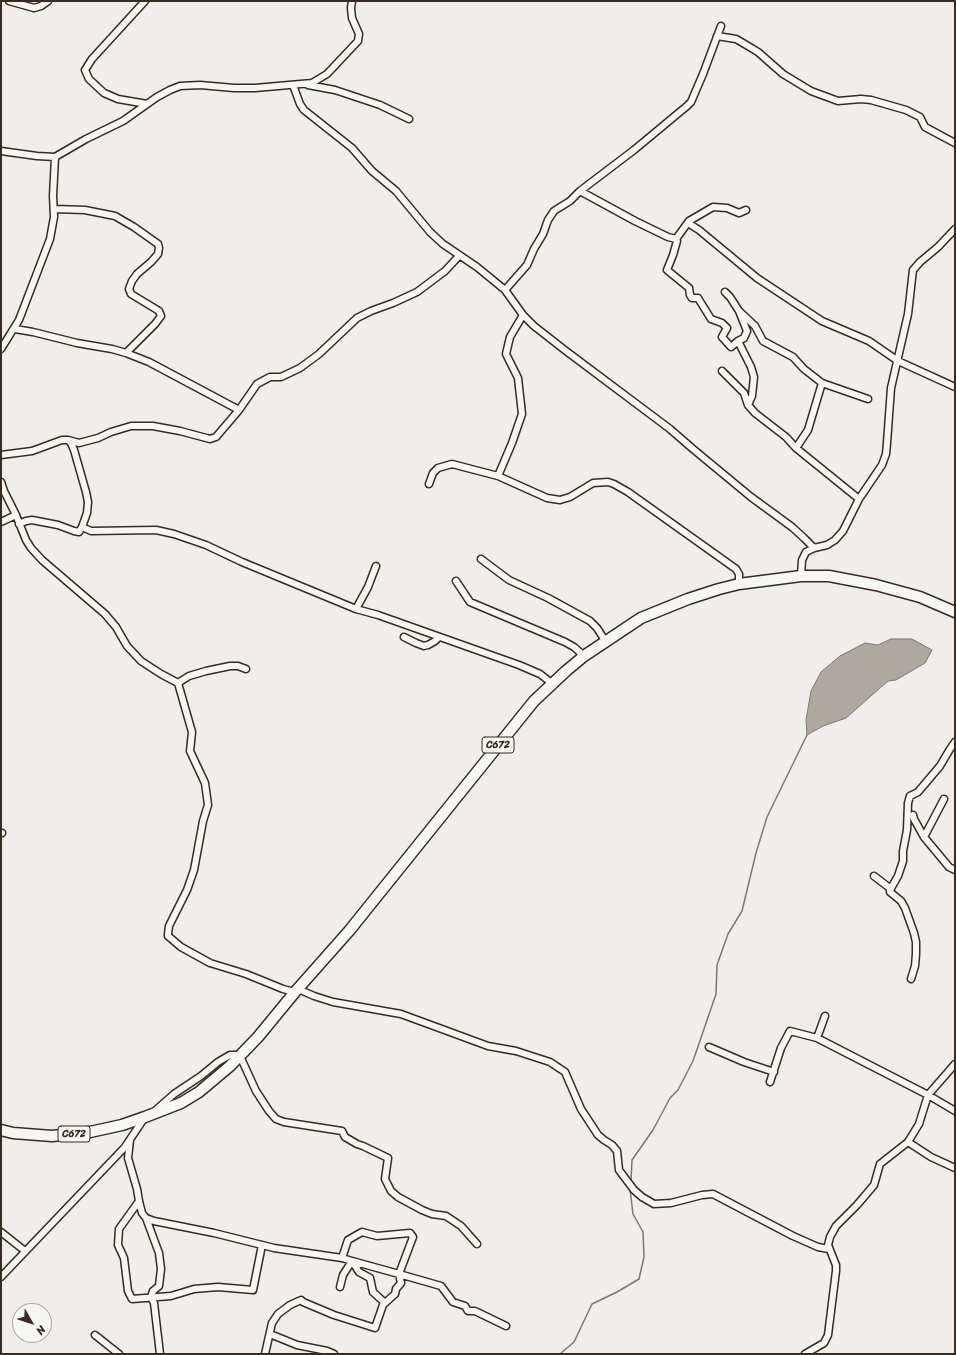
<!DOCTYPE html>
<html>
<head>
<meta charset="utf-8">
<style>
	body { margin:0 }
	#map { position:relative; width:956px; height:1355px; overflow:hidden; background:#efeeea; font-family:Sriracha,sans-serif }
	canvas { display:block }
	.frame { position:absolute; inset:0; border:2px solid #3b2a1e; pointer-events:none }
	.north { position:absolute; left:12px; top:1303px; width:40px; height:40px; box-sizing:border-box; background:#f6f6f2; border:1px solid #aba49d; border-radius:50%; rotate:129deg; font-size:11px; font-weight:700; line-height:16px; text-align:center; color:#3b2a1e }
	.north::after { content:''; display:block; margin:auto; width:14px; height:18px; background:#3b2a1e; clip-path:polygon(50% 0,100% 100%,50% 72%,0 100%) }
</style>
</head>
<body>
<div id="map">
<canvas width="956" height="1355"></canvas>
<div class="frame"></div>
<div class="north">N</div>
</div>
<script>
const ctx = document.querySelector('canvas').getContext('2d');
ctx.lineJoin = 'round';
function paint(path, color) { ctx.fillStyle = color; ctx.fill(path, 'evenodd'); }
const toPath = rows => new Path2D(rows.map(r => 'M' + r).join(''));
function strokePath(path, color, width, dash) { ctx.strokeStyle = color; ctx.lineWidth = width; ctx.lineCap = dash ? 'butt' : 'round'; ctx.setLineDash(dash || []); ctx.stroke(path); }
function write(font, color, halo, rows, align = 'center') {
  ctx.font = font + ' Sriracha,sans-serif'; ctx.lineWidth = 3; ctx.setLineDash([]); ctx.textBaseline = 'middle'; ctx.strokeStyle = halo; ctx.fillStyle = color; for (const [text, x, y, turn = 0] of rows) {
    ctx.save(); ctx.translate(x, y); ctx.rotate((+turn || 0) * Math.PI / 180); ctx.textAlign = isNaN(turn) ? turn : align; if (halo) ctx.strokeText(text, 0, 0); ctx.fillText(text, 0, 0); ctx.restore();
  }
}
const water = toPath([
	[891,639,912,639,932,650,925,663,896,680,888,681,846,718,823,726,807,735,806,720,811,691,821,672,840,656,865,643,878,645,891,639]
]);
const stream = toPath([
	[631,1181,632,1160,653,1130,670,1098,678,1090,693,1061,716,994,717,965,728,934,742,911,756,853,767,817,807,735],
	[560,1354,574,1342,592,1304,617,1292,639,1279,644,1257,643,1232,633,1214,630,1189]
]);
const minor = toPath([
	[9,1,34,8,41,6,48,1],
	[145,1,92,59,85,70,89,79,104,93,118,99,147,104],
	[717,36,736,39,743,43,758,52,783,74,811,91,838,101,861,99,871,100,906,110,920,117,925,127,955,143],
	[293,85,300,104,304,110,352,148,372,171,396,191,430,232,443,244,477,267,505,290,523,315,534,326,566,351,670,429,693,449,751,497,792,527,804,538,814,548,806,552,802,560,801,576],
	[308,85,335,90,380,105,409,119],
	[1,151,37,156,55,157,86,139,123,121,157,97,170,90,180,86,200,85,234,88,255,88,312,83,327,74,358,41,359,34,352,18,351,8,352,1],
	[580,191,635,221,668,237,676,239,677,241,673,255,667,270,689,288,690,295,692,298,698,298,711,319,722,323,727,328,722,337,731,347,738,341,751,367,754,377,752,396,748,405,744,393,722,371],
	[54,209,85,210,115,216,134,227,158,244,159,248,158,254,151,262,137,274,132,281,129,289,131,294,159,311,161,316,155,324,126,353],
	[688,223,699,230,757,278,822,321,869,341,898,361,955,387],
	[676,239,689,221,713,207,727,208,739,213,746,210],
	[505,290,527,265,534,249,543,234,548,220,554,211,570,201,580,191,634,150,687,106,691,102,703,74,721,26],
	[725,292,730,297,739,311],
	[523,315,510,337,506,354,518,378,522,414,512,443,498,476,547,498,560,500,570,497,593,483,608,482,614,484,628,492,736,569,739,574,739,584],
	[15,329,33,332,77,343,112,349,126,353,149,362,239,410,257,384,270,377,281,377,300,368,319,354,357,318,371,311,393,303,417,292,445,271,459,256],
	[738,341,744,338,747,331,739,311,755,326,763,341,793,357,804,369,822,383,808,430,796,448,786,437,755,413,748,405],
	[1,349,19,320,50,239,54,217,53,196,55,157],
	[822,383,868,399],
	[68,440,79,443,98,438,111,432,131,426,153,426,180,431,210,439,216,437,239,410],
	[796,448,859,499],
	[1,455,32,451,62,440,68,440,71,443,74,450,86,492,88,502,87,513,82,527,79,532,74,531,58,525,32,520,26,521,19,524],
	[1,482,4,491,16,515,1,522],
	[429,484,433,473,438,468,452,464,498,476],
	[16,515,26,540,31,548,42,560,105,614,116,627,127,646,141,661,161,674,178,683],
	[82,527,91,531,156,530,174,534,206,545,242,562,356,609],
	[814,548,827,545,835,540,843,531,859,499,882,465,886,454,887,443,891,388,908,314,913,270,920,262,938,247,955,229],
	[481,559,509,580,548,598,590,621,597,628,606,642],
	[376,566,368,587,356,609,378,615,519,665,540,674,549,681,551,685],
	[456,581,470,602,565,642,574,647,584,656],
	[404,637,416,643,424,646,428,645,435,641,439,637],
	[246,669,238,666,230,666,206,671,189,676,178,683,192,732,190,751,205,783,208,805,203,821,194,870,187,890,169,926,168,934,168,936,181,947,210,963,246,974,283,989,295,992],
	[913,815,914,819,924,837,949,867,955,870],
	[1,833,2,833],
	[924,837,944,799],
	[874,876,891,889],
	[911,979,915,966,916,954,916,942,914,933,905,908,901,901,890,892,890,890,898,876,903,861,903,851,907,830,908,803,910,796,918,792,940,766,950,749,955,742],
	[298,989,314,996,333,1002,401,1014,488,1046,516,1051,550,1062,565,1072,581,1109,598,1135,604,1140,612,1145,617,1151,619,1170,634,1190,642,1197,654,1204,671,1203,702,1195,713,1194,793,1236,818,1247,829,1249],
	[817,1038,825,1016],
	[709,1047,744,1062,774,1072],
	[240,1056,256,1091,269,1111,276,1119,284,1122,342,1131,345,1137,357,1144,363,1146,388,1158,385,1179,391,1191,398,1197,422,1210,432,1214,446,1216,461,1226,477,1244],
	[770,1082,781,1048,790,1031,817,1038,928,1095,955,1111],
	[157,1109,174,1094,201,1076,218,1062,230,1055,240,1055],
	[130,1140,128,1158,137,1189,139,1201,142,1213,146,1218,154,1221,214,1233,274,1248,342,1258],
	[908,1142,931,1157,955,1168],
	[139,1201,119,1229,118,1245,124,1258,128,1291,132,1299,171,1296,194,1289,218,1287,253,1290,262,1245],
	[146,1218,159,1253,161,1269,159,1286,153,1291,151,1297,154,1303,160,1354],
	[1,1232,25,1251],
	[1,1277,125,1147,145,1117],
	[340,1287,343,1275,352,1261,359,1272,370,1278,373,1292,385,1303,395,1294,396,1289,401,1283,399,1274,352,1261,342,1258,348,1240,362,1232,377,1236,410,1233,413,1237,399,1274,441,1286,453,1302,465,1306,468,1311,475,1311,506,1326],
	[270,1334,297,1345,327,1351,334,1354],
	[95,1335,119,1354],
	[265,1354,272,1323,278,1314,290,1305,301,1300,303,1302,334,1315,375,1328,384,1302],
	[805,1354,824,1343,828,1335,836,1271,836,1265,828,1245,830,1237,836,1226,857,1205,874,1185,880,1164,908,1142,919,1124,928,1095,955,1064]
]);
const primary = toPath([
	[1,1130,13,1133,52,1136,90,1132,122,1125,145,1117,181,1103,199,1092,230,1066,258,1037,295,992,349,931,534,701,566,671,584,656,641,618,688,599,719,589,739,584,801,576,829,576,876,585,920,597,955,612]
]);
const shields = [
	[498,745,32],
	[74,1134,32]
];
const shieldNames = [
	["C672",498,745],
	["C672",74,1134]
];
paint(water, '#afa8a1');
strokePath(water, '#81766d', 1);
strokePath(stream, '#81766d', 1.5);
strokePath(minor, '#3b2a1e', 9);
strokePath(primary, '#3b2a1e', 13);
strokePath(minor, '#f6f6f2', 6);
strokePath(primary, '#f6f6f2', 10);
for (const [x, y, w] of shields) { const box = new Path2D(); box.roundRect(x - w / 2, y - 8, w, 16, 3); ctx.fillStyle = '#f6f6f2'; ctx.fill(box); strokePath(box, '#3b2a1e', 1); }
write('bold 10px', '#3b2a1e', null, shieldNames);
</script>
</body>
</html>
